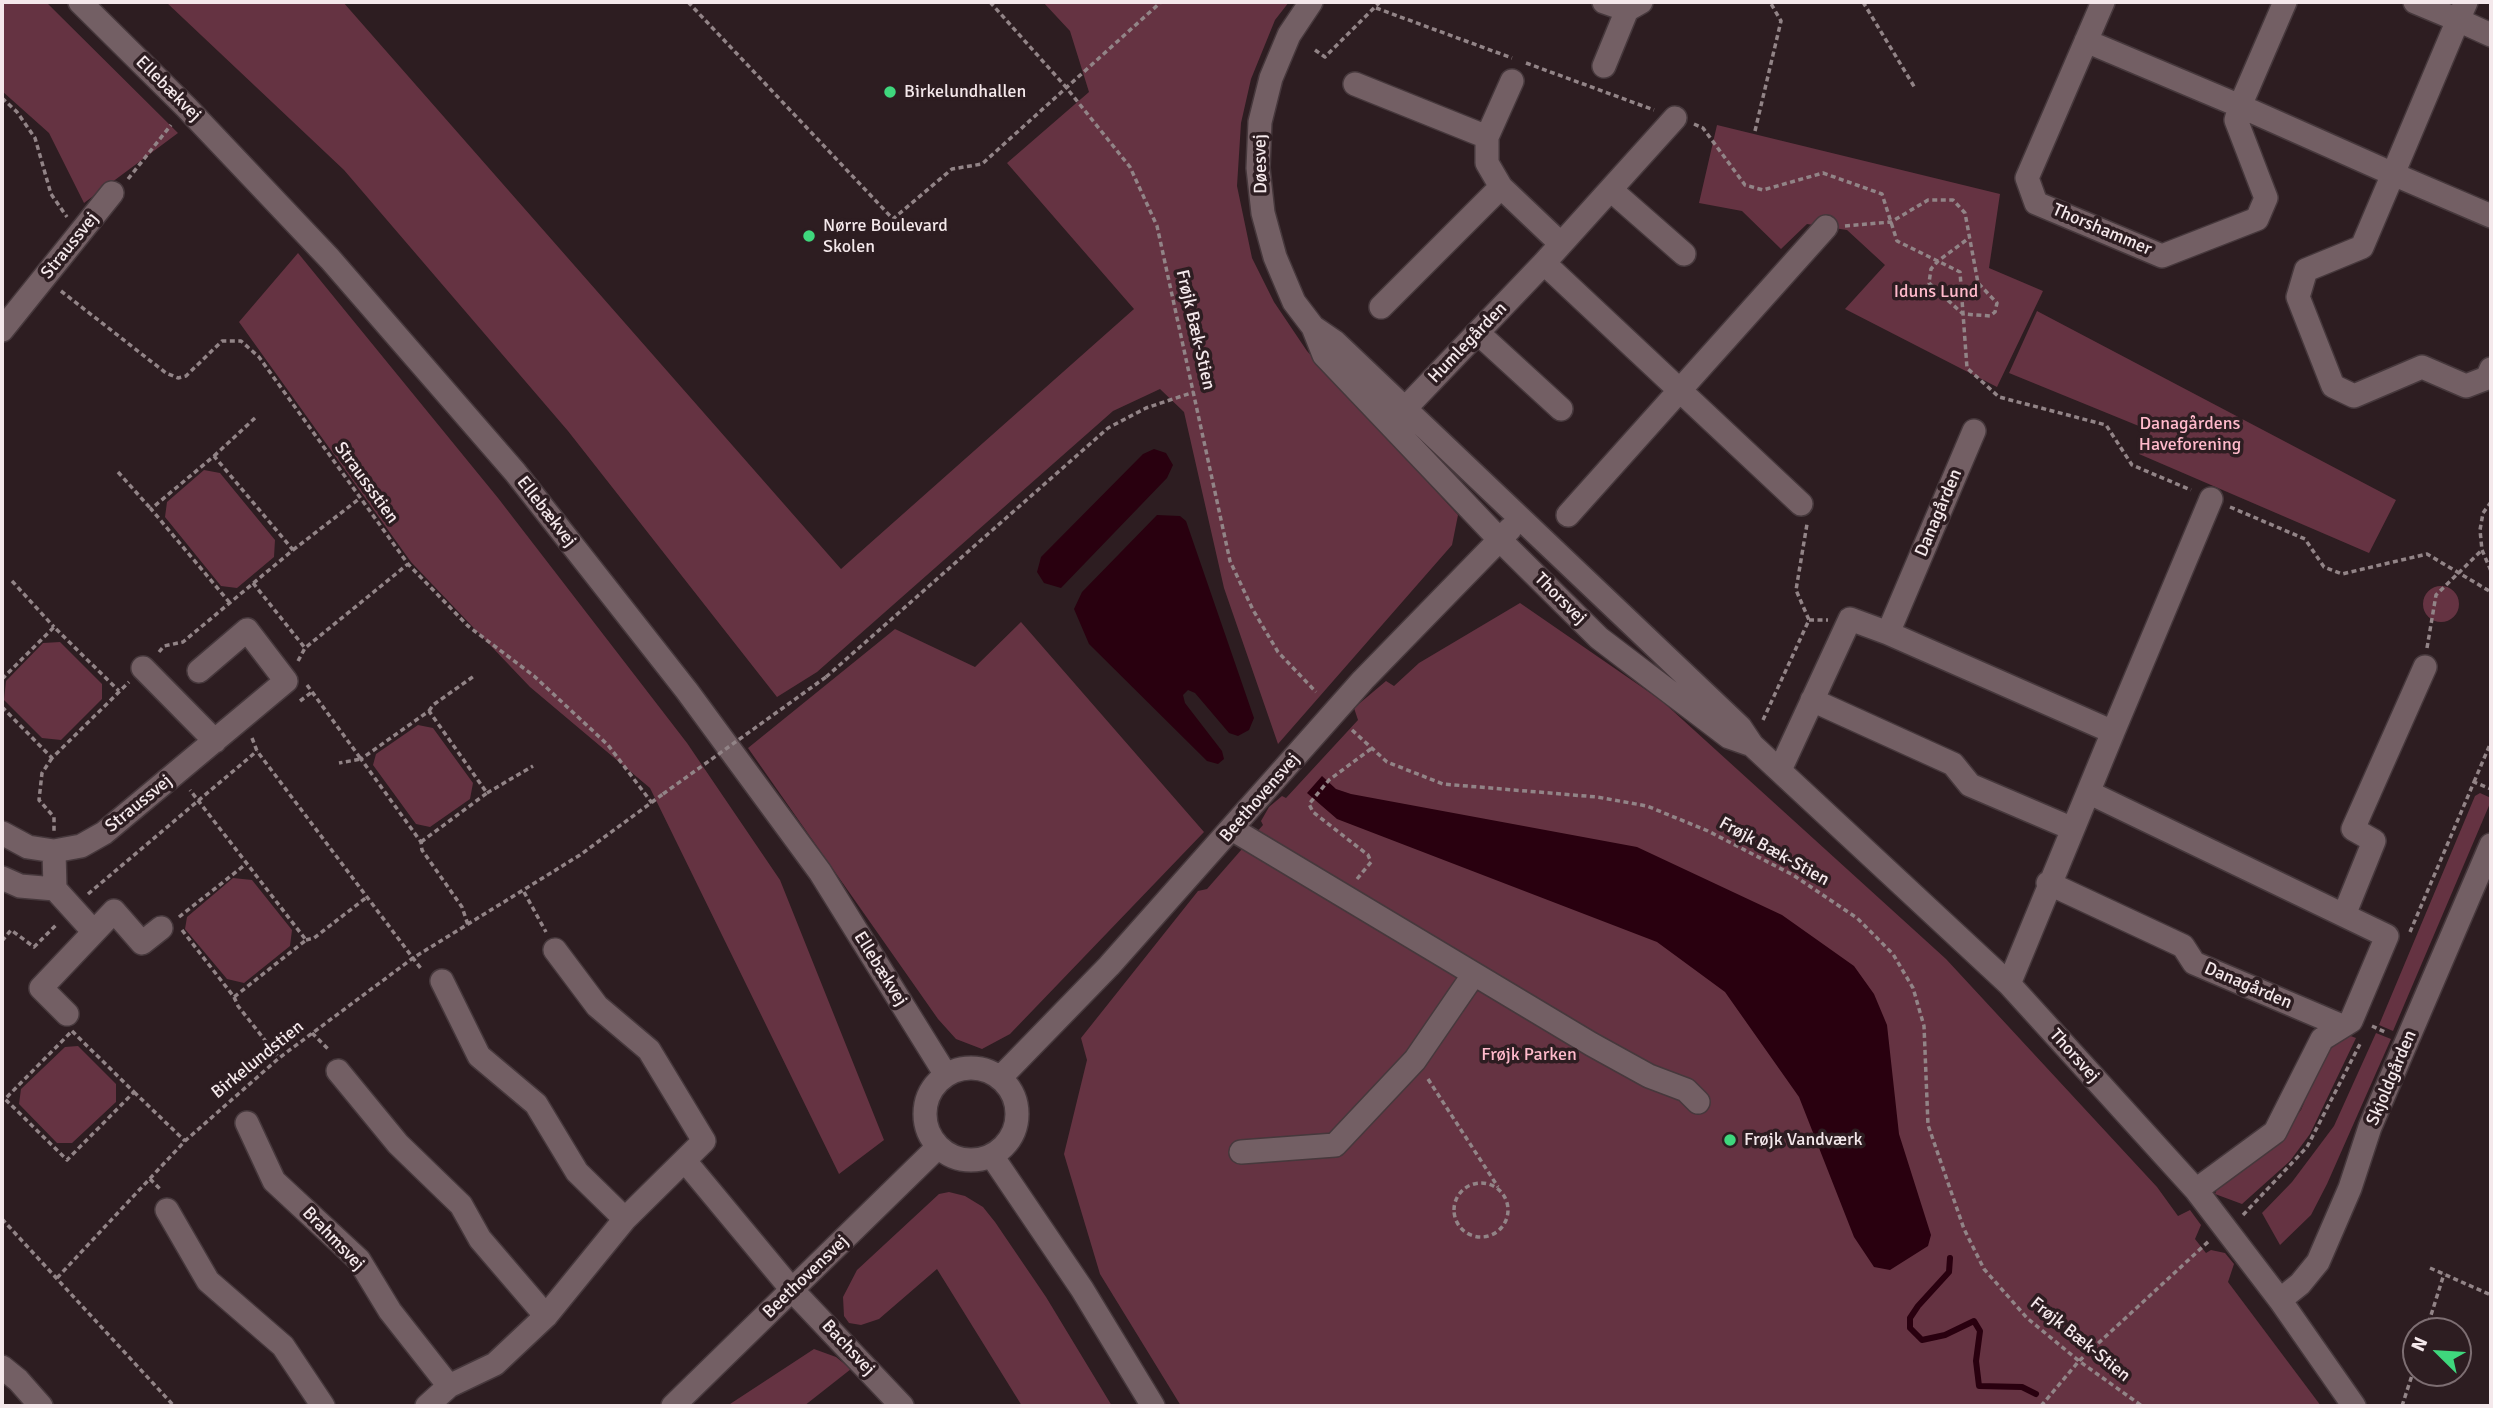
<!DOCTYPE html>
<html>
<head>
<meta charset="utf-8">
<style>
	body { margin:0 }
	#map { position:relative; width:2493px; height:1408px; overflow:hidden; background:#2d1d21; font-family:Signika,sans-serif }
	canvas { display:block }
	.frame { position:absolute; inset:0; border:4px solid #f4e8eb; pointer-events:none }
	.north { position:absolute; left:2402px; top:1317px; width:70px; height:70px; box-sizing:border-box; background:#2d1d21; border:2px solid #7d6e72; border-radius:50%; rotate:294deg; font-size:19px; font-weight:700; line-height:28px; text-align:center; color:#f4e8eb }
	.north::after { content:''; display:block; margin:auto; width:24px; height:32px; background:#3fd77d; clip-path:polygon(50% 0,100% 100%,50% 72%,0 100%) }
</style>
</head>
<body>
<div id="map">
<canvas width="2493" height="1408"></canvas>
<div class="frame"></div>
<div class="north">N</div>
</div>
<script>
const ctx = document.querySelector('canvas').getContext('2d');
ctx.lineJoin = 'round';
function paint(path, color) { ctx.fillStyle = color; ctx.fill(path, 'evenodd'); }
const toPath = rows => new Path2D(rows.map(r => 'M' + r).join(''));
function strokePath(path, color, width, dash) { ctx.strokeStyle = color; ctx.lineWidth = width; ctx.lineCap = dash ? 'butt' : 'round'; ctx.setLineDash(dash || []); ctx.stroke(path); }
function write(font, color, halo, rows, align = 'center') {
  ctx.font = font + ' Signika,sans-serif'; ctx.lineWidth = 7; ctx.setLineDash([]); ctx.textBaseline = 'middle'; ctx.strokeStyle = halo; ctx.fillStyle = color; for (const [text, x, y, turn = 0] of rows) {
    ctx.save(); ctx.translate(x, y); ctx.rotate((+turn || 0) * Math.PI / 180); ctx.textAlign = isNaN(turn) ? turn : align; if (halo) ctx.strokeText(text, 0, 0); ctx.fillText(text, 0, 0); ctx.restore();
  }
}
const green = toPath([
	[2,2,46,2,178,133,84,203,49,133,2,91],
	[166,2,343,2,841,569,1134,309,1007,163,1089,92,1070,31,1043,2,1289,2,1275,20,1251,79,1241,123,1237,186,1252,258,1274,302,1307,351,1458,515,1452,545,1278,744,1224,588,1184,412,1160,389,1113,411,817,672,777,697,568,431,344,170],
	[1717,125,2000,194,1989,268,2043,291,1997,387,1845,309,1885,265,1847,230,1807,224,1781,249,1742,211,1699,203],
	[298,253,498,498,687,743,780,880,884,1140,839,1174,650,788,530,687,411,562,239,322],
	[2037,311,2396,500,2369,553,2139,454,2151,431,2009,373],
	[204,470,220,473,275,540,274,557,237,588,221,586,165,517,167,502],
	'2423 604a18 18 0 1 1 36 0a18 18 0 1 1-36 0Z',
	[1520,603,1662,701,1946,959,2157,1187,2178,1216,2190,1210,2201,1225,2195,1239,2206,1253,2211,1250,2225,1253,2234,1264,2228,1282,2321,1406,1181,1406,1100,1274,1064,1154,1087,1060,1081,1038,1198,891,1207,889,1263,825,1261,821,1269,807,1282,796,1286,798,1358,720,1354,708,1386,681,1394,686,1419,663],
	[1021,622,1204,832,1010,1034,982,1049,956,1039,938,1019,748,748,895,629,975,667],
	[60,642,102,684,102,699,61,740,42,738,4,700,6,681,43,643],
	[418,725,433,728,473,783,470,799,430,827,416,824,373,765,376,754],
	[2480,793,2491,798,2491,801,2393,1031,2379,1025,2475,796],
	[233,878,252,880,292,930,290,946,244,983,227,979,185,929,187,917],
	[2340,1032,2356,1038,2310,1134,2290,1161,2242,1204,2215,1194,2219,1184,2282,1134,2301,1110,2330,1040],
	[2376,1033,2391,1039,2327,1184,2311,1215,2280,1245,2262,1213,2292,1182,2334,1126],
	[78,1046,116,1084,116,1102,72,1143,57,1143,19,1104,21,1089,65,1047],
	[949,1192,965,1196,983,1207,995,1222,1046,1297,1112,1406,1022,1406,937,1269,879,1319,861,1325,849,1323,844,1316,843,1297,857,1270,939,1194],
	[814,1349,836,1357,851,1369,804,1406,727,1406]
]);
const water = toPath([
	[1154,449,1166,453,1173,465,1167,478,1061,588,1044,583,1037,572,1041,557,1143,454],
	[1157,515,1180,516,1186,521,1254,718,1249,730,1238,736,1229,733,1195,693,1188,690,1183,695,1185,703,1222,751,1224,759,1218,764,1207,761,1089,644,1074,609,1082,592],
	[1322,776,1336,789,1351,794,1637,847,1782,915,1854,966,1874,994,1887,1025,1899,1134,1931,1235,1928,1246,1890,1270,1874,1267,1854,1237,1799,1097,1725,992,1657,942,1337,819,1307,793]
]);
const stream = toPath([
	[1950,1258,1949,1272,1918,1306,1910,1318,1910,1328,1922,1340,1945,1335,1974,1321,1980,1331,1976,1361,1979,1386,2022,1387,2036,1394]
]);
const path = toPath([
	[688,2,893,219,952,169,982,164,1161,2],
	[990,2,1065,86,1130,167,1157,226,1230,561,1253,610,1278,652,1316,692],
	[1863,2,1915,88],
	[1376,8,1512,58],
	[1315,50,1325,57,1380,2],
	[1526,63,1654,110],
	[2,98,17,112,35,138,51,194,67,217],
	[1694,124,1703,128,1745,185,1763,190,1823,173,1882,194,1897,241,1960,272,1967,368,1999,397,2106,425,2132,465,2191,490],
	[1755,131,1781,21,1770,2],
	[128,179,171,125],
	[1845,226,1891,222,1928,200,1953,200,1965,213,1978,283,1997,303,1995,312,1990,316,1963,314,1929,283,1931,269,1938,261,1969,238],
	[61,291,166,373,178,378,186,376,222,341,241,341,259,357,408,564,468,626,534,676,608,745,652,803],
	[214,456,255,418],
	[118,472,151,509],
	[2491,502,2483,513,2480,530,2482,550,2491,571],
	[2230,507,2305,539,2324,567,2342,574,2427,554,2491,592],
	[293,550,359,499],
	[12,581,54,627],
	[253,583,305,648],
	[1809,620,1828,620],
	[2427,648,2436,595,2482,550],
	[159,652,164,646,183,642,293,550,214,456,151,509,230,603],
	[298,661,305,648,408,564],
	[826,677,1108,428,1146,408,1194,392],
	[2,679,54,627,119,691],
	[307,685,361,759,339,763],
	[300,701,312,692],
	[2,707,52,758,129,682],
	[429,711,433,705,474,676],
	[1763,720,1809,620,1796,590,1807,524],
	[1352,730,1387,762,1443,784,1597,797,1647,806,1708,831,1793,875,1857,918,1893,954,1913,988,1924,1026,1928,1125,1964,1229,1984,1269,2027,1318,2079,1361,2142,1406],
	[252,738,257,751,422,970],
	[52,758,42,773,39,800,54,817,54,831],
	[2474,782,2491,742],
	[487,793,533,766],
	[421,842,487,793,429,711,361,759,421,842,422,850,462,907,468,925],
	[1357,879,1371,862,1368,855,1313,812,1309,804,1329,780,1372,748],
	[524,892,546,932],
	[88,894,257,751],
	[179,917,246,864],
	[182,930,234,997,306,940,190,790],
	[2410,932,2474,782,2491,789],
	[306,940,314,938,367,897],
	[2,941,11,930,34,947,57,924],
	[234,997,238,1006,279,1058],
	[2372,1026,2387,1033],
	[72,1031,134,1092,67,1160,5,1099,72,1031],
	[312,1033,330,1051],
	[1428,1079,1498,1187],
	[134,1092,185,1141],
	[150,1179,161,1190],
	'1454 1210a27 27 0 1 1 54 0a27 27 0 1 1-54 0Z',
	[2243,1215,2307,1147,2361,1042],
	[2,1219,174,1406],
	[2430,1268,2491,1295],
	[57,1278,185,1141,279,1058,413,958,580,855,663,794],
	[2426,1331,2444,1274],
	[2041,1406,2079,1361,2209,1241],
	[2402,1406,2416,1363]
]);
const minor = toPath([
	[80,2,186,107,330,259,515,472,687,691,820,872,946,1075],
	[1311,2,1289,35,1271,78,1260,122,1258,168,1263,213,1275,257,1294,302,1313,327,1324,355,1500,540,1599,638,1729,737,1749,744],
	[1604,2,1627,10,1641,2],
	[2285,2,2240,106,2393,174,2458,20,2415,2],
	[2466,2,2458,20,2491,35],
	[2086,41,2240,106,2236,120,2266,198,2257,219,2162,256,2036,203,2027,178,2103,2],
	[1604,66,1627,10],
	[1512,81,1487,137,1487,163,1501,187,1561,244],
	[1355,84,1487,137],
	[1611,190,1684,254],
	[2491,216,2393,174,2362,247,2306,270,2298,297,2333,386,2354,396,2422,367,2466,386,2487,378,2491,369],
	[1544,263,1801,504],
	[1381,307,1501,187],
	[1313,327,1335,342,1740,727,1752,745,2009,984,2196,1190,2280,1300,2354,1406],
	[2,330,112,193],
	[1478,333,1561,409],
	[1396,418,1544,263,1675,118],
	[1568,515,1826,227],
	[1888,633,1974,431],
	[143,668,215,741],
	[1812,700,1953,764,1970,785,2073,829],
	[1780,770,1850,619,1888,633,2113,732,2211,499],
	[2090,793,2387,936,2351,1021,2322,1039,2275,1132,2196,1190],
	[1232,829,1591,1044,1649,1076,1686,1090,1698,1102],
	[2,833,28,847,54,851,81,846,104,833,286,681,247,630,199,671],
	[54,851,55,889,94,932],
	[2,878,20,886,55,889],
	[2048,883,2183,946,2194,963,2342,1026],
	[2344,915,2374,841,2353,829,2425,667],
	[442,981,479,1056,536,1104,577,1172,625,1219],
	[2009,984,2113,732],
	[67,1014,41,988,114,911,142,943,161,928],
	'925 1114a46 46 0 1 1 92 0a46 46 0 1 1-92 0Z',
	[338,1071,398,1144,461,1205,480,1239,546,1316],
	[1000,1078,1109,966,1363,680,1510,529],
	[247,1123,274,1181,359,1260,390,1311,449,1386],
	[1241,1152,1335,1145,1415,1060,1474,974],
	[992,1156,1082,1289,1153,1406],
	[685,1161,793,1291,902,1406],
	[167,1210,208,1281,283,1346,323,1406],
	[2280,1300,2300,1284,2318,1262,2350,1188,2370,1127,2491,845],
	[2,1367,18,1380,41,1406],
	[427,1406,449,1386,495,1364,546,1316,625,1219,704,1141,649,1050,597,1006,555,950],
	[673,1406,938,1147]
]);
const pathBridge = toPath([
	[663,794,826,677]
]);
const markers = [
	[890,92,7,"#3fd77d"],
	[809,236,7,"#3fd77d"],
	[1730,1140,7,"#3fd77d"]
];
const streetNames = [
	["Ellebækvej",168,89,45],
	["Døesvej",1261,164,-91],
	["Thorshammer",2102,230,23],
	["Straussvej",70,246,-51],
	["Frøjk Bæk-Stien",1195,330,77],
	["Humlegården",1468,343,-46],
	["Straussstien",366,483,54],
	["Ellebækvej",546,512,52],
	["Danagården",1939,513,-67],
	["Thorsvej",1560,599,45],
	["Beethovensvej",1260,798,-49],
	["Straussvej",139,804,-39],
	["Frøjk Bæk-Stien",1774,852,29],
	["Ellebækvej",880,969,58],
	["Danagården",2248,986,23],
	["Thorsvej",2074,1056,48],
	["Birkelundstien",258,1060,-39],
	["Skjoldgården",2392,1078,-67],
	["Brahmsvej",333,1239,46],
	["Beethovensvej",806,1277,-44],
	["Frøjk Bæk-Stien",2080,1340,39],
	["Bachsvej",848,1348,47]
];
const poiNames = [
	["Birkelundhallen",904,92],
	["Nørre Boulevard",823,226],
	["Skolen",823,247],
	["Frøjk Vandværk",1744,1140]
];
const parkNames = [
	["Iduns Lund",1936,292],
	["Danagårdens",2190,424],
	["Haveforening",2190,445],
	["Frøjk Parken",1529,1055]
];
paint(green, '#653342');
paint(water, '#29000f');
strokePath(stream, '#29000f', 6);
strokePath(minor, '#46383c', 26);
strokePath(path, '#928487', 3.5, [5, 3.5]);
strokePath(minor, '#735f64', 23);
strokePath(pathBridge, '#928487', 3.5, [5, 3.5]);
for (const [x, y, r, color] of markers) { const dot = new Path2D(); dot.arc(x, y, r, 0, 2 * Math.PI); ctx.fillStyle = color; ctx.fill(dot); strokePath(dot, '#2d1d21', 2.5); }
write('18px', '#f4e8eb', '#2d1d21', streetNames);
write('18px', '#f4e8eb', '#2d1d21', poiNames, 'left');
write('18px', '#ffbacb', '#2d1d21', parkNames);
</script>
</body>
</html>
